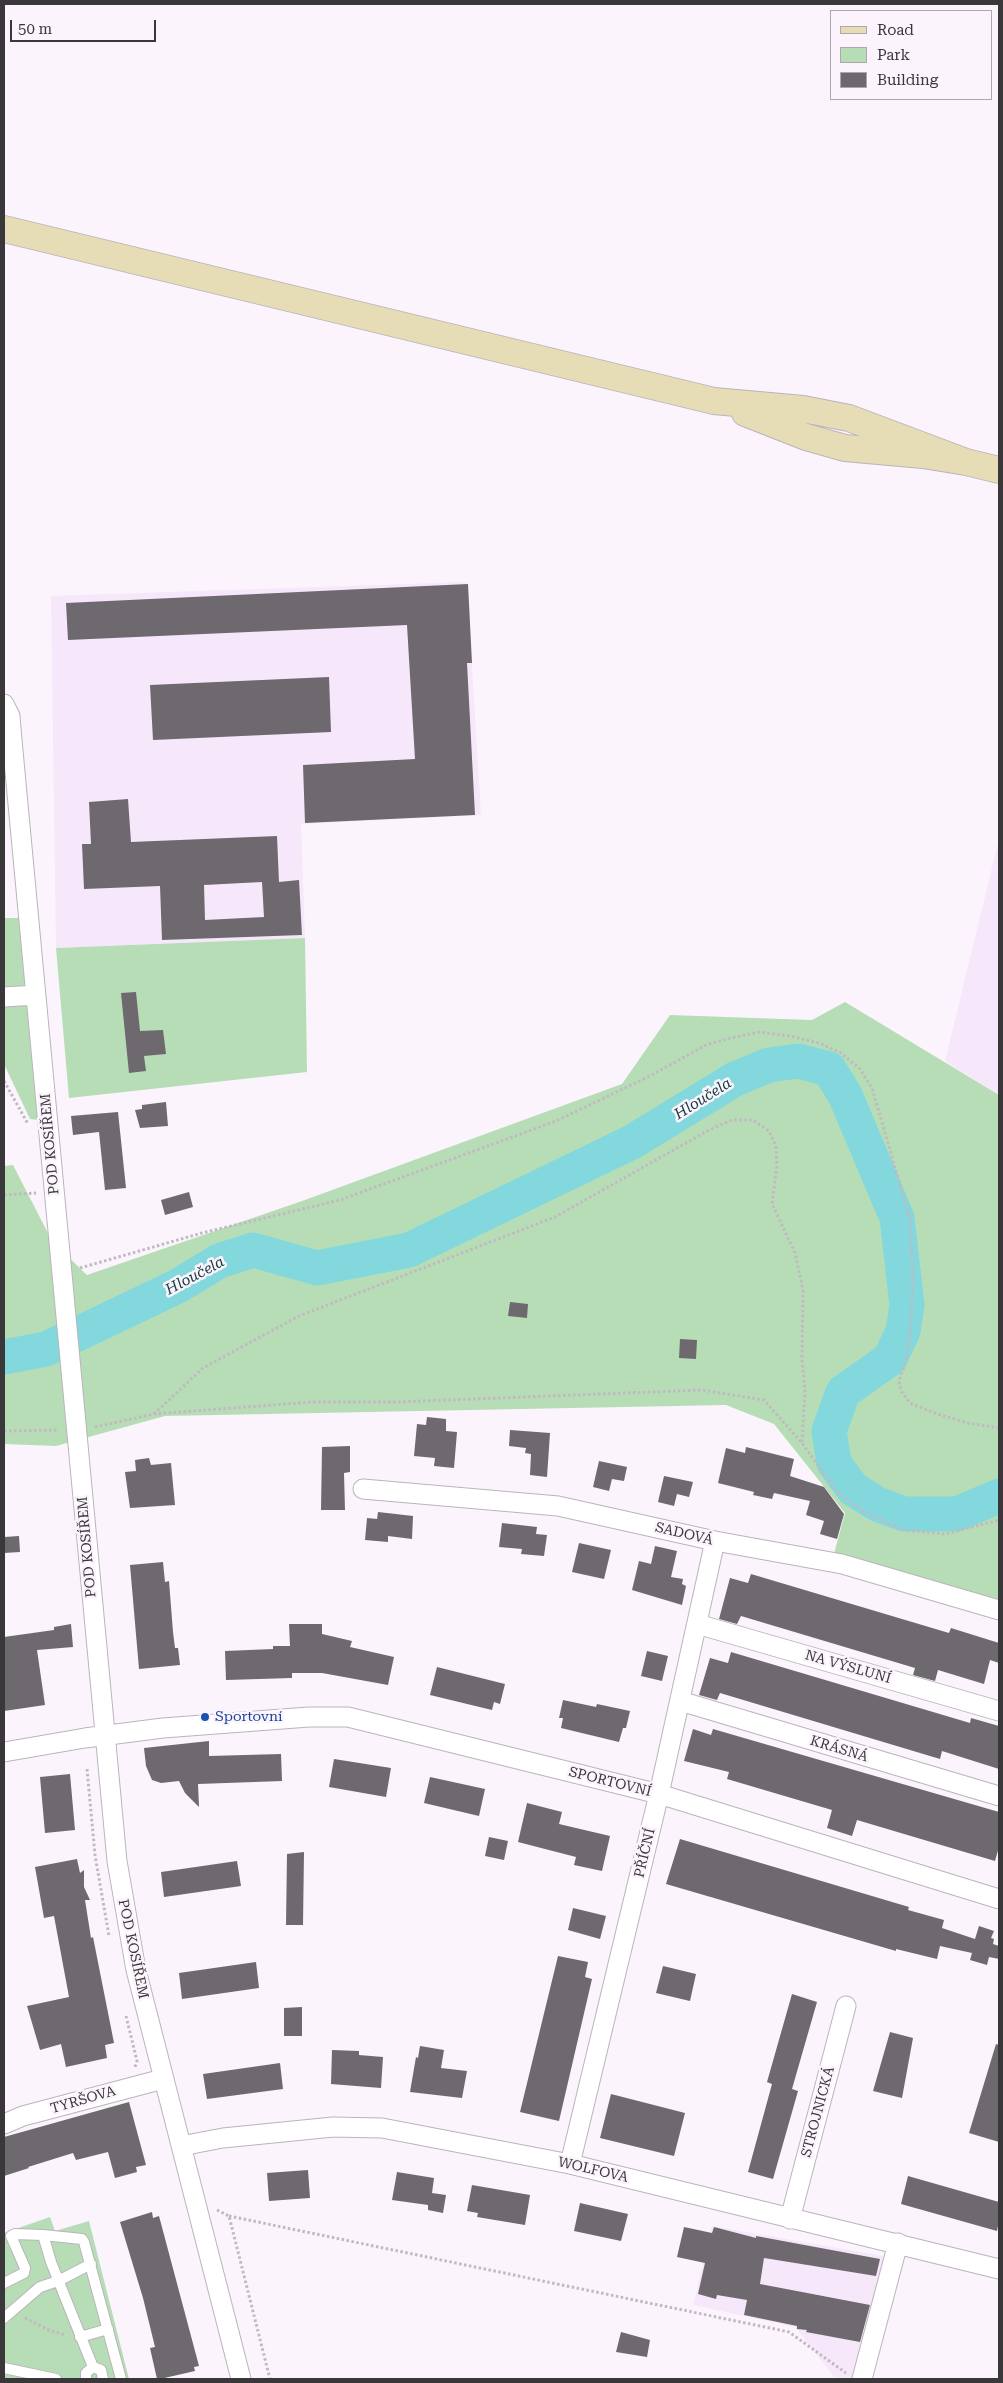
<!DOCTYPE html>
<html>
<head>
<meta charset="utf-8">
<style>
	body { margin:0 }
	#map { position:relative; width:1003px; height:2383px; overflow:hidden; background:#fbf4fc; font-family:"Roboto Serif",serif }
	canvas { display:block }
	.frame { position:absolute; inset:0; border:5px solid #3a373a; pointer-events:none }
	.legend { position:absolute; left:830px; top:10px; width:162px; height:90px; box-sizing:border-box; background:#fbf4fc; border:1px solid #aea8ae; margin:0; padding:6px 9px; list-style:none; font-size:15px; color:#3a373a }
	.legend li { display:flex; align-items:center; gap:10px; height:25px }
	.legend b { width:25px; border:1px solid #aea8ae }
	.scale { position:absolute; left:10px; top:20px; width:146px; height:22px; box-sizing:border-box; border:2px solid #3a373a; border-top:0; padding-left:6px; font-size:15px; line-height:18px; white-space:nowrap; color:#3a373a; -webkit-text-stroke:4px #fbf4fc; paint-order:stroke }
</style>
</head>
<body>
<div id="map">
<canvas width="1003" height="2383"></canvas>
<div class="frame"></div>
<ul class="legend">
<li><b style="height:6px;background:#e6dcb6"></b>Road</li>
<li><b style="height:14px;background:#b7ddb7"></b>Park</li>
<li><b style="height:14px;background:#6e686f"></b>Building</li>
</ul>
<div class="scale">50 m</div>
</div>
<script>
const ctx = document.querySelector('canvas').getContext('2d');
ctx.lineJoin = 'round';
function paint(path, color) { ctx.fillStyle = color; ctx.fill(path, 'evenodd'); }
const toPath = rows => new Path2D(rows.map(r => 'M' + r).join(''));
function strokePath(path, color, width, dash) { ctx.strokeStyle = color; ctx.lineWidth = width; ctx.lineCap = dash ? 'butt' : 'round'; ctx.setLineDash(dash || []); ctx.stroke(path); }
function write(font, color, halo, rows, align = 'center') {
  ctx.font = font + ' "Roboto Serif",serif'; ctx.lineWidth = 5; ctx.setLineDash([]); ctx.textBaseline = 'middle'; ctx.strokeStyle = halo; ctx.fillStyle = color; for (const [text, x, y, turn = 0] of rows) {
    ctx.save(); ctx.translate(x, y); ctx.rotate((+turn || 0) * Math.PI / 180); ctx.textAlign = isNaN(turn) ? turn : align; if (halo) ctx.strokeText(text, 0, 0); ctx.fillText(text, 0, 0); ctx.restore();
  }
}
const industrial = toPath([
	[467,582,481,815,301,824,305,938,56,948,51,596],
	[999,839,999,1095,945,1061],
	[712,2226,889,2257,858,2379,834,2377,795,2327,693,2305]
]);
const green = toPath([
	[4,918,19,918,38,1120,30,1119,4,1064],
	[305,938,307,1072,69,1098,56,948],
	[845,1002,999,1095,999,1603,834,1554,845,1513,774,1424,726,1405,165,1416,56,1446,4,1444,4,1166,13,1165,52,1241,87,1275,302,1201,622,1084,670,1015,812,1020],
	[50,2217,55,2231,89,2221,129,2379,4,2379,4,2233]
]);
const river = toPath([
	[4,1357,46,1349,178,1286,219,1261,253,1250,317,1268,409,1250,632,1142,735,1079,769,1065,798,1061,829,1069,845,1095,897,1218,907,1305,903,1331,890,1359,843,1392,829,1431,834,1463,853,1489,877,1504,904,1514,957,1514,999,1496]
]);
const building = toPath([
	[468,584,472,663,467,663,475,815,305,823,303,765,415,759,407,625,68,640,66,603],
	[329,677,331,732,153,740,150,685],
	[128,799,131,842,277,836,279,882,299,880,302,935,162,940,160,886,84,889,82,844,91,844,89,802],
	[262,882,264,917,205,920,204,885],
	[136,992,140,1031,163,1030,166,1054,144,1056,146,1071,129,1073,121,993],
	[166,1102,168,1126,140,1128,135,1110,142,1109,142,1105],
	[118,1112,126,1188,105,1190,99,1132,73,1135,71,1116],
	[189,1192,193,1207,165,1215,161,1200],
	[510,1302,528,1304,527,1318,508,1316],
	[680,1339,697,1340,696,1359,679,1358],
	[427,1417,446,1419,446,1431,457,1432,454,1468,434,1466,435,1458,414,1456,417,1424,426,1425],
	[510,1430,550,1433,547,1477,530,1475,531,1454,525,1453,526,1448,509,1446],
	[350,1446,350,1472,344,1473,345,1510,321,1510,322,1447],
	[746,1447,794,1459,790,1476,824,1487,844,1514,837,1539,820,1534,824,1521,806,1515,810,1501,774,1493,772,1499,753,1495,754,1492,718,1483,726,1448,745,1453],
	[149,1458,151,1465,171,1463,175,1505,130,1508,125,1472,136,1471,135,1460],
	[599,1461,627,1467,624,1481,612,1479,609,1491,593,1487],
	[664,1476,693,1482,689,1497,677,1494,674,1506,658,1502],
	[378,1512,413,1516,412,1539,388,1536,388,1542,365,1540,367,1518,377,1519],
	[502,1523,537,1527,536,1534,547,1535,544,1556,521,1554,522,1549,499,1547],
	[19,1536,20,1552,4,1553,4,1537],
	[579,1543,611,1550,604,1579,572,1572],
	[655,1546,677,1551,671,1577,683,1579,682,1584,686,1586,682,1605,632,1590,639,1561,651,1564],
	[163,1562,165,1582,169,1581,173,1632,175,1648,178,1648,180,1665,139,1669,130,1565],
	[751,1574,949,1633,951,1628,999,1643,999,1663,990,1660,984,1684,938,1670,935,1681,913,1675,915,1668,741,1616,737,1624,719,1619,730,1578,748,1583],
	[71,1624,73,1647,37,1650,45,1705,4,1711,4,1637,54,1630,54,1627],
	[289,1624,322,1624,322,1634,352,1641,350,1647,394,1657,388,1685,322,1673,292,1673,292,1678,226,1680,225,1651,273,1649,273,1646,290,1646],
	[647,1651,668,1656,662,1681,641,1676],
	[731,1652,970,1723,971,1718,999,1726,999,1769,942,1751,940,1759,720,1693,717,1700,699,1695,710,1658,728,1663],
	[437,1667,505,1684,500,1704,494,1702,492,1710,430,1695],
	[563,1700,596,1707,597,1704,630,1711,626,1728,623,1728,619,1742,561,1728,563,1718,559,1718],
	[693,1729,711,1735,713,1729,999,1812,999,1847,995,1861,857,1820,852,1836,827,1828,832,1810,727,1779,729,1772,684,1761],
	[209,1741,209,1756,281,1754,282,1781,198,1784,199,1807,185,1793,179,1781,161,1783,152,1780,146,1766,144,1748],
	[334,1759,391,1768,386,1797,329,1787],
	[70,1774,75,1830,45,1833,40,1777],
	[430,1777,485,1789,479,1816,424,1803],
	[527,1803,562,1812,559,1824,610,1836,602,1871,574,1865,576,1857,518,1842],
	[489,1837,508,1841,504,1860,485,1856],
	[680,1839,909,1907,908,1910,944,1920,942,1928,975,1939,979,1926,994,1931,991,1938,994,1939,993,1944,999,1946,999,1959,989,1957,987,1965,970,1960,972,1953,940,1946,937,1959,896,1949,896,1951,666,1884],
	[304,1852,303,1925,286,1925,287,1854],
	[77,1859,80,1873,84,1870,84,1887,90,1900,85,1900,91,1938,93,1937,114,2043,105,2045,107,2058,66,2067,61,2044,40,2050,27,2006,69,1997,54,1916,44,1918,35,1867],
	[237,1861,241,1886,164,1897,161,1872],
	[573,1908,606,1916,600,1939,568,1930],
	[558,1956,588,1962,585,1977,592,1979,559,2121,520,2112],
	[256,1962,259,1988,182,1999,179,1973],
	[663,1966,696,1974,690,2001,656,1993],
	[792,1994,817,2002,792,2089,798,2091,773,2179,748,2172,772,2084,767,2082],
	[302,2007,302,2036,284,2036,284,2008],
	[890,2032,913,2038,902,2098,873,2091],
	[996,2044,999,2045,999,2142,969,2133],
	[420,2046,444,2050,441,2068,467,2071,462,2098,410,2092,416,2057,418,2058],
	[332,2050,359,2051,359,2055,383,2057,381,2088,331,2084],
	[280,2063,283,2089,207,2099,203,2074],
	[611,2094,685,2113,674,2156,600,2138],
	[129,2102,146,2165,136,2167,137,2172,115,2178,108,2152,76,2160,73,2153,28,2167,29,2168,4,2176,4,2137],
	[308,2170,310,2198,269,2201,267,2173],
	[397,2172,434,2178,432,2193,446,2195,443,2213,428,2210,428,2205,392,2200],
	[908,2176,999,2202,999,2221,997,2231,901,2204],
	[472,2185,530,2195,525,2225,477,2217,478,2213,467,2211],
	[580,2203,628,2214,621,2241,574,2231],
	[152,2212,153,2218,159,2216,199,2366,194,2367,195,2371,160,2379,157,2379,150,2348,155,2347,143,2298,120,2222],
	[684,2227,712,2233,714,2227,756,2238,756,2236,880,2259,876,2276,764,2258,760,2284,870,2305,860,2342,806,2332,807,2330,797,2329,797,2326,744,2315,747,2300,717,2295,716,2299,698,2294,705,2263,677,2257],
	[621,2332,650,2340,647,2357,616,2352]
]);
const path = toPath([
	[4,1081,28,1124],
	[4,1195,36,1193],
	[80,1268,202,1233,340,1200,556,1121,648,1077,708,1044,735,1037,760,1032,790,1036,819,1043,841,1053,860,1069,872,1088,910,1219,913,1282,910,1336,905,1364,899,1381,901,1391,910,1403,937,1414,968,1423,999,1428],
	[154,1414,203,1368,299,1316,555,1217,709,1130,732,1120,753,1120,769,1131,776,1146,777,1165,772,1204,795,1253,803,1290,802,1358,805,1392,802,1443],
	[95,1427,154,1414,312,1402,397,1402,702,1390,764,1400,802,1443,838,1493,856,1507,888,1523,905,1530,945,1534,999,1520],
	[4,1431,59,1430],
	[87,1769,95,1855,109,1936],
	[126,2016,137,2061,135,2067],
	[217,2210,229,2216,270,2379],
	[229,2216,789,2332,846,2373],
	[25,2318,49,2330,65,2335]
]);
const lane = toPath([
	[4,2283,24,2273,25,2268,11,2236,15,2234,43,2235],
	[4,2318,40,2287,58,2281,91,2264],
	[80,2337,108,2329],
	[93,2367,51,2262,43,2235,82,2239,84,2242,121,2379],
	[4,2368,56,2379],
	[86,2379,86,2373,93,2367,101,2370,103,2379]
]);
const street = toPath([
	[4,704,10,716,12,740,117,1861,136,1970,241,2379],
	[4,997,36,995],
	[363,1489,558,1506,715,1541,842,1564,999,1610],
	[697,1624,999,1711],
	[680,1701,999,1796],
	[4,1752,85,1738,163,1728,309,1717,348,1717,659,1794,999,1899],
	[4,2124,23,2116,163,2079],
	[181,2146,223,2138,333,2127,382,2128,570,2164,999,2269],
	[570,2164,659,1794,715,1541],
	[790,2219,846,2006],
	[862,2379,898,2243]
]);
const secondary = toPath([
	[4,229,714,401,803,409,849,418,966,462],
	[745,413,806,437,845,448,923,455,966,462,999,470]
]);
const markers = [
	[205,1717,5,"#1a4fb4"]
];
const streetNames = [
	["POD KOSÍŘEM",50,1144,-95],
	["SADOVÁ",684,1534,13],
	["POD KOSÍŘEM",87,1547,-95],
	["NA VÝSLUNÍ",848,1667,16],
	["KRÁSNÁ",839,1749,17],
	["SPORTOVNÍ",610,1782,14],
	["PŘÍČNÍ",645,1853,-77],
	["POD KOSÍŘEM",133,1949,78],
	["TYRŠOVA",83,2100,-16],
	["STROJNICKÁ",818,2112,-75],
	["WOLFOVA",593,2170,13]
];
const transitNames = [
	["Sportovní",215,1717]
];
const waterNames = [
	["Hloučela",703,1099,-32],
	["Hloučela",195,1276,-28]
];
paint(industrial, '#f6e7fa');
paint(green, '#b7ddb7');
strokePath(river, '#83d8de', 35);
paint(building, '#6e686f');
strokePath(lane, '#bab4bb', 12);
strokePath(street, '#bab4bb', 21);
strokePath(secondary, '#bab4bb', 28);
strokePath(path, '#c0bac0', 3, [2.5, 2.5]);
strokePath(lane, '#fff', 10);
strokePath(street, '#fff', 19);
strokePath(secondary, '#e6dcb6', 26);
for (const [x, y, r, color] of markers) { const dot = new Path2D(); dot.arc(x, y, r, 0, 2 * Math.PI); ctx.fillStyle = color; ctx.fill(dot); strokePath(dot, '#fbf4fc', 2); }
write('14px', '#3a373a', '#fbf4fc', streetNames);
write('14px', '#164399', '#fbf4fc', transitNames, 'left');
write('italic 15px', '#123b3e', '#fbf4fc', waterNames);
</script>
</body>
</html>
